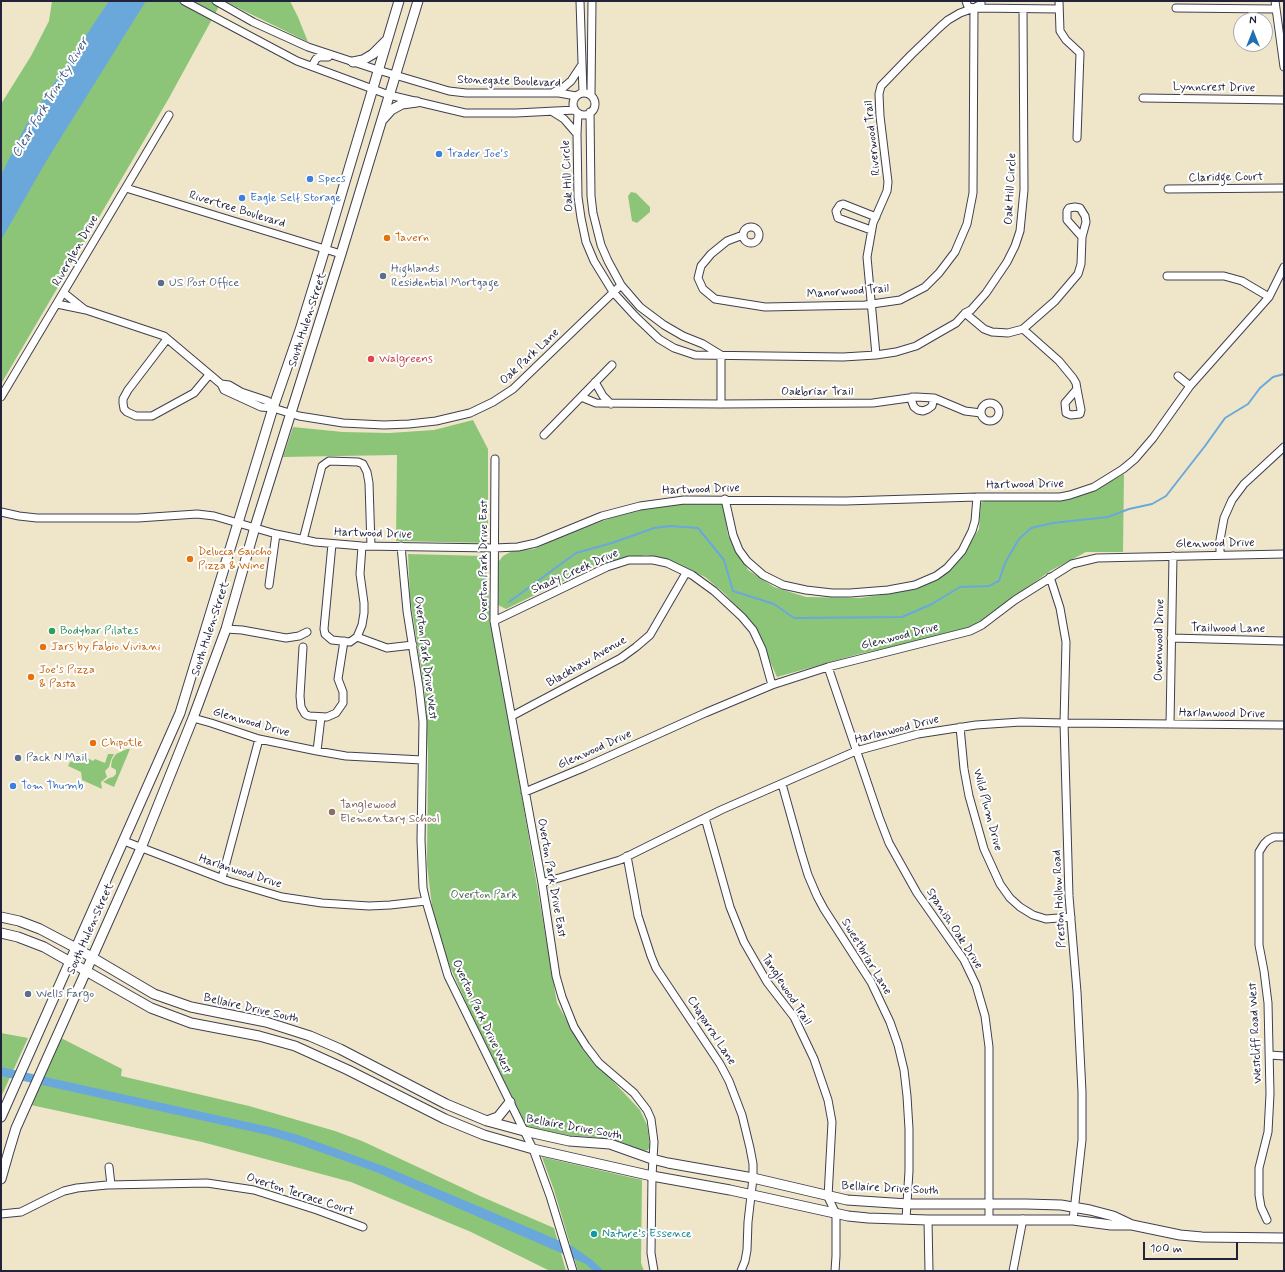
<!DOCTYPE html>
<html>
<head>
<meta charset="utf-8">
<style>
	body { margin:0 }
	#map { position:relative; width:1285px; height:1272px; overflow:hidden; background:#efe6ca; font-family:Mynerve,sans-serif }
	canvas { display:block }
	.frame { position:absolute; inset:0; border:2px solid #22223b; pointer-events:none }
	.north { position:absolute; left:1233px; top:12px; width:40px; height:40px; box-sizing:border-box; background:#fff; border:1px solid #a7a7b1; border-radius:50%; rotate:0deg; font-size:11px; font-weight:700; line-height:16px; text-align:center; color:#22223b }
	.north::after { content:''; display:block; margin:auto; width:14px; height:18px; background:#1f6fb2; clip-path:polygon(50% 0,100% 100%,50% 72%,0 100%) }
	.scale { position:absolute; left:1143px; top:1242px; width:95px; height:18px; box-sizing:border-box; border:2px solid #22223b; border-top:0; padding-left:5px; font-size:12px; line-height:14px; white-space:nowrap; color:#22223b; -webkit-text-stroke:3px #fff; paint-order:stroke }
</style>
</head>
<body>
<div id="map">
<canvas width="1285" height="1272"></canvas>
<div class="frame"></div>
<div class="north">N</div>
<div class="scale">100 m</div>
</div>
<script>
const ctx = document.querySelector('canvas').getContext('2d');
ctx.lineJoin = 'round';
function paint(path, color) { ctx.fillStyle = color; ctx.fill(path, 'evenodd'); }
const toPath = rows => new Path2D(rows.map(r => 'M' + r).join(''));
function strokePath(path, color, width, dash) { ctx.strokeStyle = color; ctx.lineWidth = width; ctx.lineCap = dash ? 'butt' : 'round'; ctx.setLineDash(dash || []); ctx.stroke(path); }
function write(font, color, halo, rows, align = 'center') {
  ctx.font = font + ' Mynerve,sans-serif'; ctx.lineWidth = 4; ctx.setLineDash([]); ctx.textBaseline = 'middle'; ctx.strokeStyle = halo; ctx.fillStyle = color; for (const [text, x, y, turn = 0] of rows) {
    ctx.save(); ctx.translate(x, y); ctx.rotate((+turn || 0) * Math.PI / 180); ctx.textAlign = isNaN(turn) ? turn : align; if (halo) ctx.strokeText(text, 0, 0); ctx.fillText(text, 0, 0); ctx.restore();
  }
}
const green = toPath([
	[52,1,222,1,169,98,1,384,1,104,31,56,49,21],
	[224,1,290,1,298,17,308,42],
	[631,192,636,193,650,207,650,212,637,223,632,221,631,215,628,196],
	[473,420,488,449,488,543,396,541,397,455,283,457,293,427,343,432,389,433,434,430],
	[1124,474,1123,552,1086,552,1050,571,969,630,859,654,777,677,754,625,725,594,705,577,670,560,646,555,598,564,506,609,498,605,498,562,503,556,512,551,534,549,560,537,613,517,639,510,662,505,695,503,723,504,728,536,739,550,748,570,774,587,806,597,860,598,893,593,919,586,942,575,962,556,979,529,981,503,986,500,1055,500,1098,488],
	[408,554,485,556,490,610,557,1003,582,1048,640,1110,647,1125,650,1146,648,1150,643,1151,621,1142,603,1138,567,1135,527,1127,469,1009,448,962,440,938,432,906,427,865,428,755,425,694,410,597],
	[127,749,130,749,114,787,103,782,109,778,113,777,116,774,116,770,111,767,112,760,116,754],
	[80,754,93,761,95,759,105,763,108,754,114,754,111,760,109,767,105,771,107,777,101,782,102,789,82,780,81,772,68,766,70,762,76,760,77,757],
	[1,1033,28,1038,1,1097],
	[61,1038,122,1069,121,1076,249,1106,335,1131,362,1141,480,1196,554,1228,566,1271,550,1271,471,1232,351,1182,202,1142,31,1105],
	[542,1157,642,1180,641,1263,644,1271,578,1271,554,1190]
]);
const water = toPath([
	[109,1,146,1,47,160,1,240,1,175,25,127],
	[1,1067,274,1128,301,1136,386,1167,572,1246,592,1260,604,1271,593,1271,586,1264,554,1250,428,1195,376,1172,295,1143,268,1135,1,1076]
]);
const stream = toPath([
	[509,602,576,553,612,543,654,528,670,526,698,528,724,560,733,591,774,604,794,618,902,617,932,604,960,587,989,586,999,581,1005,563,1019,539,1031,528,1053,523,1108,517,1129,509,1152,504,1166,496,1205,446,1225,418,1248,404,1260,388,1273,377,1284,374]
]);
const minor = toPath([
	[184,1,297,61,389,95,465,113,516,113,575,110],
	[216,1,253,22,308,47,378,70,449,91,466,93,559,93,576,96],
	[580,1,583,93],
	[966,1,968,7,974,8,981,4,981,1],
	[1059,1,1060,31,1066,40,1080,53,1077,138],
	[1275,1,1284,67],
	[1176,8,1276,9],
	[312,66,316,59,319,57,328,57],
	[554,92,564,87,571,81,581,66],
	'573 104a11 11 0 1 1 22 0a11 11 0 1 1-22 0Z',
	[591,95,592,1],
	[1143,98,1284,100],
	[553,112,564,119,577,134],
	[590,112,591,196,593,213,601,245,608,261,621,285,640,307,664,325,683,336,703,344,721,355],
	[578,113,577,134,578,197,581,218,586,242,594,261,613,292,635,316,659,339,674,348,695,355,843,357,876,355,896,352,916,346,935,335,956,323,965,313,971,310,986,293,1007,262,1015,246,1020,231,1024,190,1023,9],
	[126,188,341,254],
	[1168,189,1284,188],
	[1075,207,1080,208,1085,216,1086,222,1082,237,1067,220,1067,211,1069,208,1075,207],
	'743 235a8 8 0 1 1 16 0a8 8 0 1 1-16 0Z',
	[871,230,838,218,836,211,840,205,843,204,876,217],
	[743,235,727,241,711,254,701,266,698,278,703,289,715,299,765,307,865,305,900,300,925,287,939,273,955,252,967,224,973,193,974,8],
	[1167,276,1224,276,1242,281,1269,297],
	[64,293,84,309],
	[57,304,86,310,164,336,221,384,224,390,261,407,273,408,299,416,343,423,384,425,409,424,436,421,470,413,493,402,513,389,621,285],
	[965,313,984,329,992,332,1008,333,1023,329,1055,301,1078,274,1081,264,1082,237],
	[1023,329,1059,361,1073,378,1076,383,1077,389],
	[167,339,128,390,123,399,123,403,124,409,127,412,136,416,152,416,194,393,209,375],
	[721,355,721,404],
	[876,355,867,257,873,223,887,191,888,182,880,116,879,94,881,86,911,55,940,27,948,20,960,13,974,8,1059,9],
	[1178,376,1190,386],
	[595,382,603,396,611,404],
	[221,384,229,385,241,392,268,401,273,408],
	[1077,389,1081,410,1080,414,1071,415,1066,413,1065,403,1077,389],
	[1,397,169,115],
	[581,397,596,403,721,404,873,403,916,397,934,398,965,411,981,413],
	[912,397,912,402,914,407,918,410,923,411,928,409,932,406,934,398],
	'981 412a9 9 0 1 1 18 0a9 9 0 1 1-18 0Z',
	[544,435,612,365],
	[495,459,494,621,542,883,556,976,562,997,574,1027,586,1046,599,1063,634,1093,647,1110,651,1119,654,1142,652,1176,651,1253,654,1271],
	[725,499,733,535,739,550,747,561,763,575,783,585,806,590,832,593,850,593,888,590,915,585,936,576,947,568,962,551,972,531,975,521,977,497],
	[1,512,19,516,37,518,138,518,197,514,214,516,276,534,315,542,362,546,494,548,518,547,536,543,602,516,640,506,684,500,845,501,977,497,1060,497,1070,495,1094,487,1123,469,1135,459,1153,438,1190,386,1269,297,1284,267],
	[303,540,322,466,329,461,358,462,363,464,367,472,369,483,371,546],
	[332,544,324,629,325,634,332,640,350,642,357,637,362,625,364,613,364,603,360,574,362,546],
	[401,546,407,611,419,687,423,722,421,840,423,888,426,901,448,976,533,1149,550,1196,573,1271],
	[1220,555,1220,540,1224,518,1232,500,1244,484,1284,447],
	[1050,577,1060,608,1066,642,1064,723,1069,896,1077,992,1082,1092,1082,1140,1073,1220],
	[269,585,276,534],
	[494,621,607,567,629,560,653,560,667,563,692,575,714,591,742,617,753,630,762,649,772,685],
	[226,629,242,630,286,638,299,636,307,632],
	[357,637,387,648,413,645],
	[1171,638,1284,641],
	[303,647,300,696,301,707,305,714,309,716,327,717,336,713,343,703,343,692,338,679,344,641],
	[828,667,879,817,889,843,917,893,964,960,976,985,985,1016,989,1047,989,1219],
	[512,716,621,658,636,647,650,635,686,573],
	[193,718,211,723,259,739,317,751,346,756,422,760],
	[1170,724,1173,556],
	[960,727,964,769,969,796,984,849,1000,884,1010,898,1020,907,1033,915,1046,919,1071,917],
	[317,751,321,717],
	[782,784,801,852,808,875,817,896,824,909,871,982,890,1022,898,1045,904,1070,907,1096,909,1129,909,1171,906,1219],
	[525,792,585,767,705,713,772,685,828,667,970,631,982,625,1015,600,1072,564,1097,558,1284,554],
	[705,818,730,907,744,942,767,982,794,1017,814,1059,828,1100,832,1122,828,1197,836,1214,836,1256,835,1271],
	[124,841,228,881,282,897,322,903,369,906,390,905,426,901],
	[627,856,638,916,651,956,656,968,720,1064,729,1081,742,1115,750,1148,753,1164,753,1178,748,1222,747,1250,745,1261,741,1271],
	[222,878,259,739],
	[542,883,620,860,721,810,856,751,918,734,976,725,1021,722,1064,723,1284,725],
	[1270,1055,1284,1056],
	[109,1167,111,1185],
	[1,1214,21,1212,51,1197,64,1191,77,1188,107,1185,207,1183,254,1190,317,1210,363,1227],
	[928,1220,929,1271],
	[1267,1220,1261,1207,1259,1195,1259,1168,1268,1132,1270,1094,1268,1003,1264,971,1259,945,1259,852,1264,844,1268,840,1274,837,1284,837],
	[1013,1271,1023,1219]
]);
const major = toPath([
	[353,62,363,60,373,54,386,41],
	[383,119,391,110,402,104,417,102],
	[1,917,19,921,40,929,76,948,154,994,191,1007,266,1022,310,1036,340,1049,446,1104,487,1121,524,1131,569,1141,610,1144,652,1159,668,1163,753,1178,847,1200,908,1204,1026,1204,1061,1205,1090,1210,1113,1216,1132,1225,1180,1235,1202,1237,1284,1238],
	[1,933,18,937,44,947,151,1008,191,1023,259,1036,295,1046,348,1070,445,1119,484,1135,533,1149,652,1176,730,1190,848,1216,868,1218,928,1220,1073,1220,1111,1225,1129,1225],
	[1,1117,180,713,273,408,300,330,325,249,399,1],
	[487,1121,498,1117,510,1102],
	[1,1179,9,1151,16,1128,141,848,193,718,226,629,255,527,341,254,418,1]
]);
const markers = [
	[439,154,4,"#3f7fe0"],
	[310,179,4,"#3f7fe0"],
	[242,198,4,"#3f7fe0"],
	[387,238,4,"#e8710a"],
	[383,276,4,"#5c6f8a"],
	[161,283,4,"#5c6f8a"],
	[371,359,4,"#e0444e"],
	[190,559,4,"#e8710a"],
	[52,631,4,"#2e9e5b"],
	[43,647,4,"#e8710a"],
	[31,677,4,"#e8710a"],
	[93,743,4,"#e8710a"],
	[18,758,4,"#5c6f8a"],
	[13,786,4,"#3f7fe0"],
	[332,812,4,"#8d6e63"],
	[28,994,4,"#5c6f8a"],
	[594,1234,4,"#0f9aa8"]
];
const streetNames = [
	["Stonegate Boulevard",509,82,2],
	["Lynncrest Drive",1214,88,1],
	["Riverwood Trail",873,138,-96],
	["Oak Hill Circle",568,176,-93],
	["Claridge Court",1226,178,-1],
	["Oak Hill Circle",1011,189,-87],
	["Rivertree Boulevard",237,210,17],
	["Riverglen Drive",76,251,-60],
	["Manorwood Trail",848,292,-4],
	["South Hulen Street",308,320,-72],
	["Oak Park Lane",530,357,-43],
	["Oakbriar Trail",817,392],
	["Hartwood Drive",1025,485,-1],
	["Hartwood Drive",701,490,-2],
	["Hartwood Drive",373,534,2],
	["Glenwood Drive",1215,544,-1],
	["Overton Park Drive East",484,560,-90],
	["Shady Creek Drive",575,572,-24],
	["South Hulen Street",211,629,-72],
	["Trailwood Lane",1228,629,1],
	["Glenwood Drive",900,637,-14],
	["Owenwood Drive",1160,640,-89],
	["Overton Park Drive West",425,658,83],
	["Blackhaw Avenue",587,662,-30],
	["Harlanwood Drive",1222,714,1],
	["Glenwood Drive",251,723,16],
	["Harlanwood Drive",897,730,-14],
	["Glenwood Drive",595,750,-24],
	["Wild Plum Drive",987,810,75],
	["Harlanwood Drive",240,872,18],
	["Overton Park Drive East",551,878,80],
	["Preston Hollow Road",1060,899,-93],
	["South Hulen Street",91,929,-66],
	["Spanish Oak Drive",954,929,57],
	["Sweetbriar Lane",866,957,59],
	["Tanglewood Trail",786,990,57],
	["Bellaire Drive South",251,1009,13],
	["Overton Park Drive West",481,1017,65],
	["Chaparral Lane",711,1031,57],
	["Westcliff Road West",1256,1033,-93],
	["Bellaire Drive South",574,1128,10],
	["Bellaire Drive South",890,1189,3],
	["Overton Terrace Court",300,1195,18]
];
const shopNames = [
	["Trader Joe's",447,154],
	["Specs",318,179],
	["Eagle Self Storage",250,198],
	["Tom Thumb",21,786]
];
const foodNames = [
	["Tavern",395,238],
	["Delucca Gaucho",198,552],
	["Pizza & Wine",198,566],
	["Jars by Fabio Viviani",51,647],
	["Joe's Pizza",39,670],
	["& Pasta",39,684],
	["Chipotle",101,743]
];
const serviceNames = [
	["Highlands",391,269],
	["Residential Mortgage",391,283],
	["US Post Office",169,283],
	["Pack N Mail",26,758],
	["Wells Fargo",36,994]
];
const healthNames = [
	["Walgreens",379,359]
];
const leisureNames = [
	["Bodybar Pilates",60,631]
];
const educationNames = [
	["Tanglewood",340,805],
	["Elementary School",340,819]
];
const parkNames = [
	["Overton Park",484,895]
];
const cultureNames = [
	["Nature’s Essence",602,1234]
];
const waterNames = [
	["Clear Fork Trinity River",51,98,-59]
];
paint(green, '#8dc578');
paint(water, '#6aa8dc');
strokePath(stream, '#6aa8dc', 2);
strokePath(minor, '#413f50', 9);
strokePath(major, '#413f50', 11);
strokePath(minor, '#fff', 7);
strokePath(major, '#fff', 9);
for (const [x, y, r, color] of markers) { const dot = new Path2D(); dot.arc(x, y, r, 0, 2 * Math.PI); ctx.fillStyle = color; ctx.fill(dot); strokePath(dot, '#fff', 1.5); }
write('12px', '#22223b', '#fff', streetNames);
write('12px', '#366cbe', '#fff', shopNames, 'left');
write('12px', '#c56008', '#fff', foodNames, 'left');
write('12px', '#4e5e75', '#fff', serviceNames, 'left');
write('12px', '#be3a42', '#fff', healthNames, 'left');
write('12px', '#27864d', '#fff', leisureNames, 'left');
write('12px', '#785e54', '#fff', educationNames, 'left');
write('12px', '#4d6353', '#fff', parkNames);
write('12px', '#0d838f', '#fff', cultureNames, 'left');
write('italic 13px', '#425e83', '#fff', waterNames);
</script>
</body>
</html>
